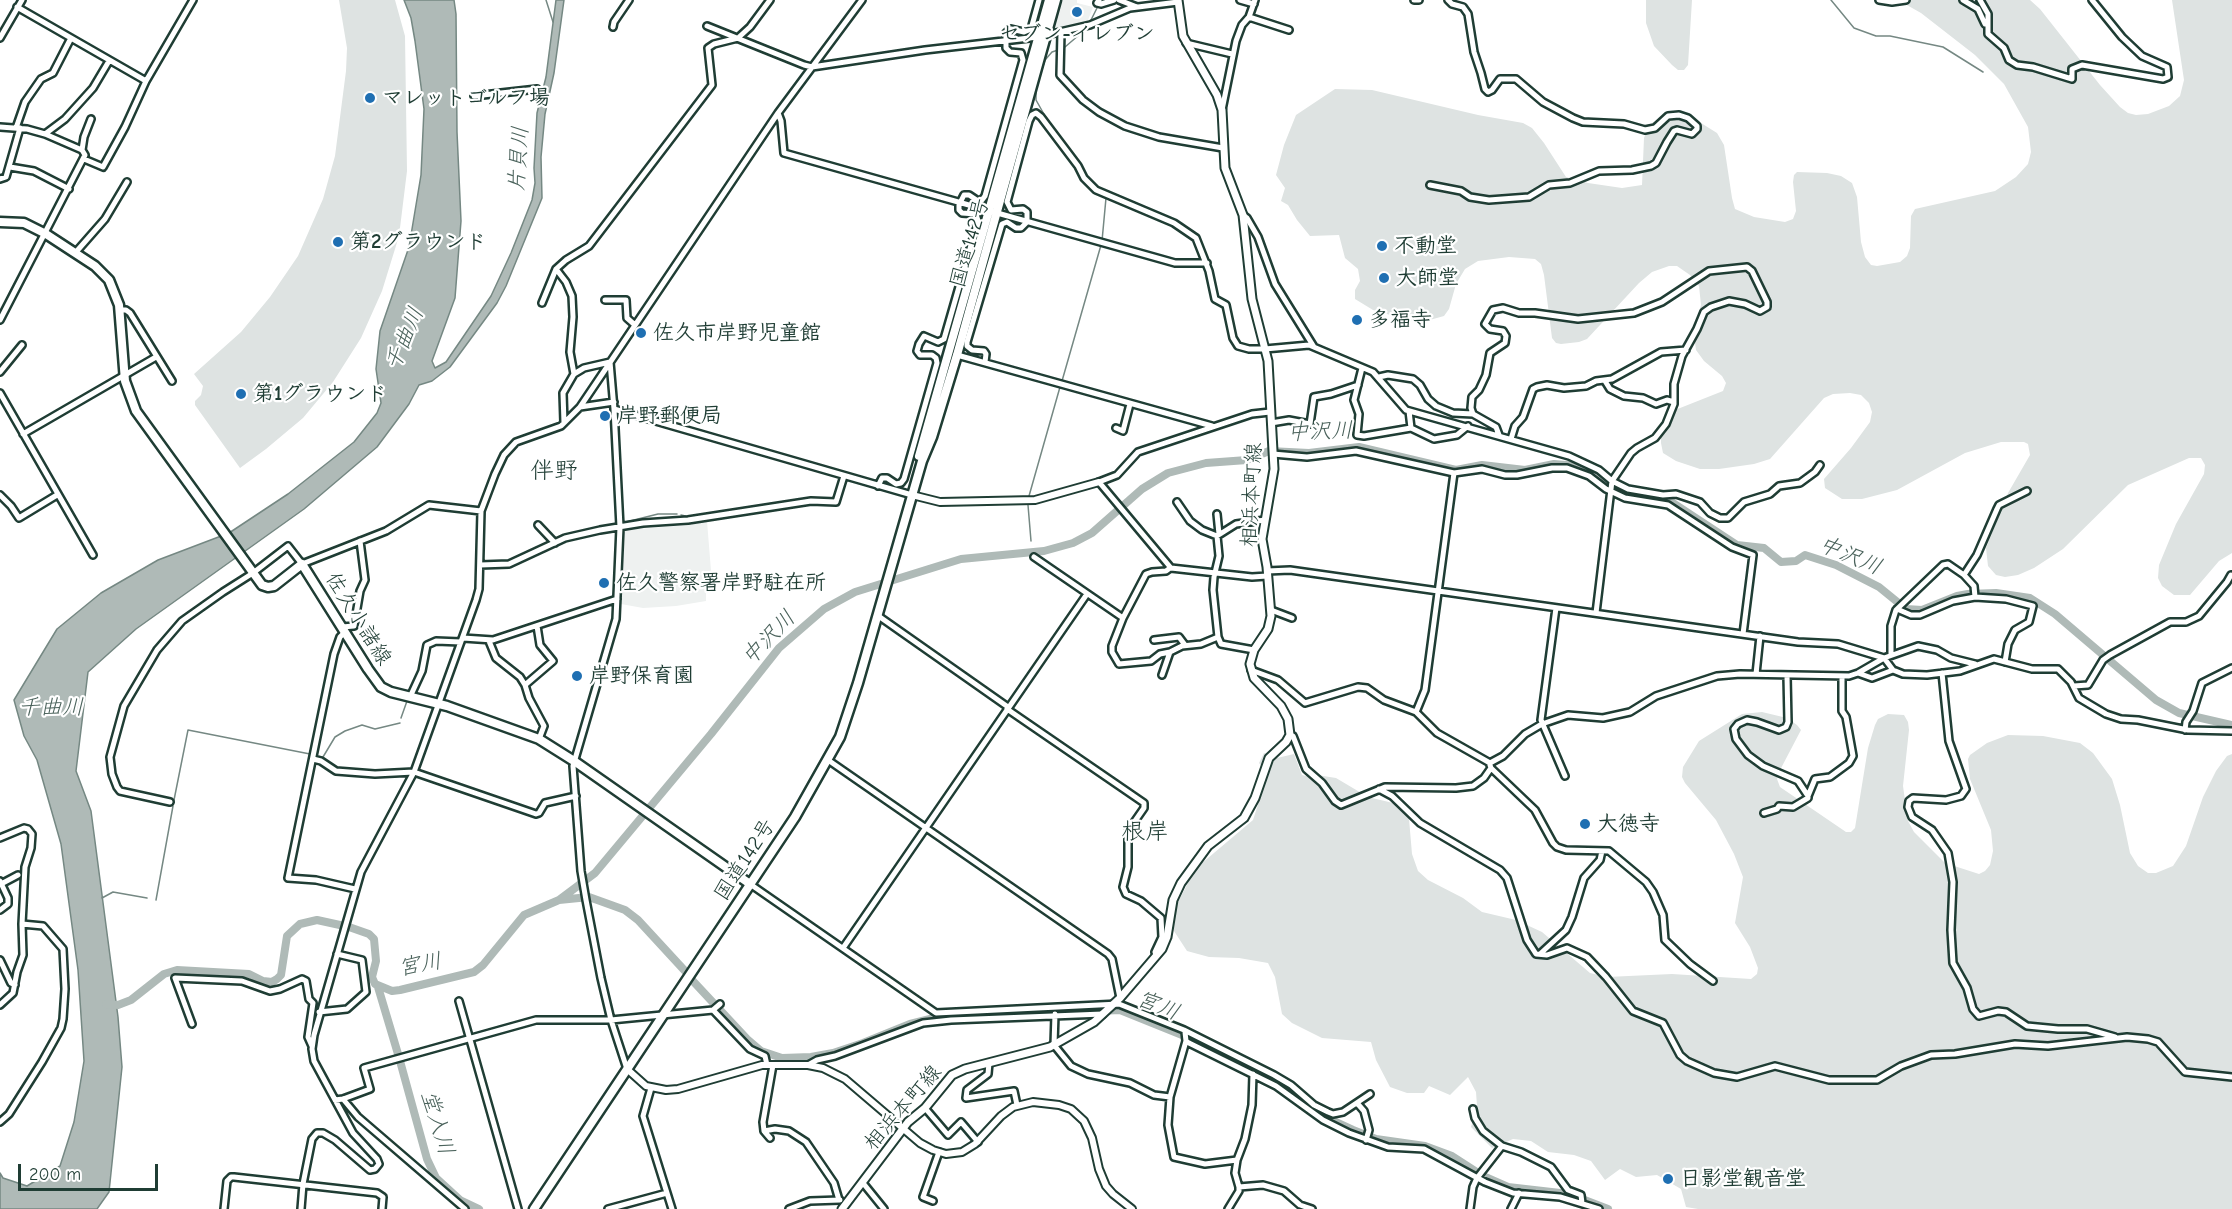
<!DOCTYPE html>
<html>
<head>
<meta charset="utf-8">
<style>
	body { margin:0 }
	#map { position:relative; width:2232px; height:1209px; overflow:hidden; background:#fff; font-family:"Comic Neue",sans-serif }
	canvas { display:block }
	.scale { position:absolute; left:18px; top:1164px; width:140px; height:27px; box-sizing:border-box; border:3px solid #1f3d34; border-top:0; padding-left:8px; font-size:18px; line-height:21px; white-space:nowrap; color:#1f3d34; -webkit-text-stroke:4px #fff; paint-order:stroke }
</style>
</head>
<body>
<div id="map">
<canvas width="2232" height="1209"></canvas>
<div class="scale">200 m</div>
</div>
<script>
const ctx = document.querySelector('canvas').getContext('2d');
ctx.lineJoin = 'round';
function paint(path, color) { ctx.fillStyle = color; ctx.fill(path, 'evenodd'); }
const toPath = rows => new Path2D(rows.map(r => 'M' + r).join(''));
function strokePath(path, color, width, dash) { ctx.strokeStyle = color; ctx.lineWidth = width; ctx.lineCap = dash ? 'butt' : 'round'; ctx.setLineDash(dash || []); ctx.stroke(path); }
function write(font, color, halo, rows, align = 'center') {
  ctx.font = font + ' "Comic Neue","Klee One",sans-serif'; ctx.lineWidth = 4.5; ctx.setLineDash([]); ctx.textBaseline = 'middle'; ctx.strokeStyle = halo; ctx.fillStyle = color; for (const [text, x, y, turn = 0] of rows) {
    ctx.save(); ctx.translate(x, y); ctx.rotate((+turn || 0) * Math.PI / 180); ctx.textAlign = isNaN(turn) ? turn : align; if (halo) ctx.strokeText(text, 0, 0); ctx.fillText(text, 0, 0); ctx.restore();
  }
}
const built = toPath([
	[1063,0,1077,0,1077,3,1093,7,1087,23,1055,28],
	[707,521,712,583,706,585,706,601,676,606,643,608,621,604,623,532,625,530,689,525]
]);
const green = toPath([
	[339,0,395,0,405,36,407,171,399,236,382,291,361,338,333,382,303,418,266,449,240,468,195,405,195,401,201,395,203,386,194,374,241,332,270,297,298,256,323,199,335,156,346,71,347,48],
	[1646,0,1692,0,1688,65,1684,70,1678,70,1672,65,1654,46,1646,23],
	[1898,0,2030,0,2040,9,2100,85,2120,107,2128,113,2136,115,2148,114,2169,106,2180,96,2184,80,2172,0,2232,0,2232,553,2219,561,2190,595,2174,595,2162,586,2158,578,2159,565,2176,524,2204,474,2205,465,2201,458,2189,458,2128,485,2063,549,2034,568,2018,575,2005,577,1996,575,1988,566,1986,548,2008,493,2030,455,2028,444,2024,442,2001,442,1965,453,1897,490,1862,499,1842,499,1825,488,1824,479,1851,448,1870,422,1872,412,1869,403,1861,395,1850,393,1833,394,1824,398,1770,459,1754,464,1719,469,1700,469,1676,461,1663,453,1661,443,1661,426,1670,412,1723,391,1726,383,1722,376,1704,361,1696,350,1694,335,1695,325,1701,305,1699,286,1690,275,1677,266,1669,266,1652,272,1639,283,1587,339,1579,342,1561,344,1556,343,1552,338,1544,275,1541,264,1535,259,1509,257,1478,261,1465,269,1456,284,1449,309,1444,316,1426,321,1411,321,1373,310,1355,299,1355,290,1360,281,1358,269,1345,258,1339,235,1310,236,1297,220,1288,205,1281,201,1285,188,1276,175,1284,145,1296,115,1335,89,1372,90,1478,115,1523,123,1532,128,1544,143,1566,177,1588,183,1622,188,1642,185,1644,138,1647,130,1653,122,1681,117,1701,123,1717,133,1724,145,1732,198,1735,209,1754,217,1785,222,1793,219,1796,211,1793,182,1794,175,1797,172,1827,173,1841,176,1852,183,1857,197,1861,242,1865,257,1871,265,1877,266,1900,262,1907,256,1910,248,1911,216,1915,209,1995,191,2016,177,2028,164,2031,152,2028,127,2004,84,1975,55,1921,13],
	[1762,712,1787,718,1797,725,1801,730,1779,772,1777,779,1780,787,1846,832,1851,832,1855,828,1868,748,1875,725,1878,719,1888,714,1904,715,1908,722,1909,730,1903,786,1908,821,1914,832,1945,863,1979,874,1985,871,1990,865,1993,851,1991,830,1970,779,1968,759,1970,755,1987,743,2008,735,2043,736,2080,743,2093,753,2112,779,2120,805,2130,853,2138,866,2148,873,2156,873,2173,866,2186,846,2203,797,2216,771,2227,756,2232,754,2232,1209,1698,1209,1686,1207,1681,1189,1657,1175,1636,1177,1620,1169,1605,1180,1591,1161,1574,1155,1548,1152,1531,1141,1513,1139,1492,1148,1471,1127,1477,1106,1476,1092,1468,1077,1450,1095,1429,1086,1424,1093,1407,1093,1390,1087,1376,1060,1371,1042,1322,1038,1292,1023,1282,1014,1275,977,1268,963,1239,958,1209,957,1187,951,1174,931,1170,918,1195,869,1253,820,1268,774,1259,763,1264,753,1277,758,1294,754,1302,775,1313,778,1317,775,1336,778,1368,797,1393,803,1403,802,1408,807,1412,854,1418,871,1428,880,1463,898,1482,912,1516,920,1542,932,1590,973,1607,977,1672,974,1751,979,1757,974,1758,968,1750,947,1735,923,1743,877,1734,854,1716,820,1685,783,1682,777,1683,767,1699,741,1742,714]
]);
const water = toPath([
	[404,0,454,0,456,14,457,132,461,221,455,298,432,361,435,368,446,362,491,296,511,253,532,200,535,183,534,168,537,113,546,77,556,0,564,0,554,73,545,114,541,157,542,198,506,286,497,303,450,367,432,381,419,385,409,404,377,447,304,509,136,629,88,672,76,771,91,811,118,1017,122,1067,109,1192,97,1209,0,1209,0,1173,3,1178,27,1186,60,1166,74,1122,84,1061,78,970,61,844,37,760,24,736,14,700,57,629,101,593,158,560,229,533,288,494,354,442,377,413,381,403,376,369,380,331,409,247,421,175,424,109,415,41,411,18,404,0]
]);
const stream = toPath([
	[546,0,553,22],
	[1831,0,1854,28,1876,36,1890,36,1943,47,1983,72],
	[1090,22,1098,6],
	[1065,47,1086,29],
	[1058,50,1052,52,1045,60,1036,88,1036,100,1045,116,1063,142],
	[1082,181,1099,195],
	[1102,241,1106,198],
	[1062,381,1101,245],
	[1029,496,1060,387],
	[1028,505,1031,541],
	[681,515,690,517],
	[622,523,658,514,677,514],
	[1032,550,1032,552],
	[401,718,407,701],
	[316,756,323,757,335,737,345,731,362,725,375,729,400,723],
	[174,800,188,730,310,754],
	[102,898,113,892,147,898],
	[156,900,173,806]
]);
const river = toPath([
	[559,900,595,873,711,734,779,648,824,609,855,592,961,559,1044,551,1073,543,1092,533,1142,489,1168,473,1206,463,1247,460,1269,451,1309,453,1359,447,1456,470,1482,465,1525,470,1554,464,1577,466,1597,475,1627,494,1667,499,1737,545,1764,548,1781,562,1796,561,1805,555,1836,565,1879,587,1906,609,1922,610,1957,596,1968,594,1996,593,2030,598,2055,614,2156,700,2179,713,2232,725],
	[692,980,747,1039,761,1051,782,1058,811,1057,833,1053,863,1043,910,1024,934,1018,1120,1010,1192,1039,1273,1079,1329,1119,1353,1130,1376,1139,1425,1146,1452,1156,1483,1176,1508,1187,1569,1194,1608,1209],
	[378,987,398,1054],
	[106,1004,118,1005,131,1000,164,974,177,970,249,974,263,981,272,982,277,979,281,975,287,936,300,924,317,920,349,927,369,934,374,939,376,961,372,977,375,984,392,991,400,990,474,972,483,965,524,915,559,900,589,897,625,910,638,920,685,971],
	[400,1061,427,1159,436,1178,460,1200,479,1209]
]);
const minor = toPath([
	[1099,0,1097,3,1101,4,1114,0],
	[1119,0,1137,7],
	[1240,0,1254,4],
	[1414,0,1419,0],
	[1879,0,1892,2,1906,0],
	[1963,0,1978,9,1985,24],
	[1980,0,1988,14,1988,34,2004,48,2009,60,2017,65,2033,67,2072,79,2072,69,2082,65,2163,79,2168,77,2167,67,2142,56,2122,37,2092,0],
	[17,7,146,81],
	[1249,17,1289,30],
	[707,26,804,65,812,67,925,50,1038,37,1090,25,1130,8,1178,2],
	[613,27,614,22,629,0],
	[1061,32,1060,75,1083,100,1099,112,1125,126,1159,137,1223,148],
	[0,38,22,0],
	[1186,43,1232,54],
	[474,96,537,89],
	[1222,110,1236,41,1242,25,1249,17,1255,0],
	[778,113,781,121,784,153,1175,263,1207,263],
	[0,127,27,129,45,134,82,150,85,155,0,320],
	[16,128,25,102,41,79,53,73,71,38],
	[45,134,65,119,93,88,109,61],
	[82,150,84,137,91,119],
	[84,159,103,167,125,127,146,81,193,0],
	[10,167,34,171,69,189],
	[0,179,6,177,20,128],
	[1430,185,1461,191,1470,197,1489,200,1529,197,1549,185,1570,183,1599,171,1632,170,1651,166,1656,163,1667,142,1674,131,1677,130,1692,134,1697,129,1697,126,1688,118,1679,115,1668,116,1655,128,1645,130,1624,124,1583,122,1573,118,1543,102,1516,79,1500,79,1492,90,1488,92,1485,89,1481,73,1474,52,1468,14,1463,7,1452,4,1448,0],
	[1243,215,1247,218,1258,237,1275,284,1314,347],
	[76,252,105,219,127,182],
	[556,269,566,282,572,296,573,317,570,352,574,374],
	[605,300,626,300,627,318,635,325],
	[542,303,556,269,566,260,589,246,712,85,708,48,714,44,738,38,750,27,770,0],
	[120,310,126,310,130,313,172,381],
	[957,355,1212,426],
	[985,362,986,354,984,351,972,350,967,346,967,342,1002,224,1007,222,1016,228,1021,228,1027,222,1027,212,1023,209,1011,210,1007,202,1029,121,1032,115,1036,113,1041,117,1078,166,1084,178,1096,190,1174,223,1196,238,1209,271,1215,299,1226,305,1233,338,1238,346,1249,349,1265,349,1309,345,1373,372,1406,410,1569,456,1599,470,1612,481,1628,489,1663,495,1676,494,1700,502,1710,513,1720,518,1728,518,1744,502,1770,494,1779,486,1800,483,1815,472,1820,465],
	[1362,368,1354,400,1359,414,1357,435,1364,436,1411,428,1434,439,1457,435,1468,426],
	[0,372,22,345],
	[1379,377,1388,375,1413,379,1420,385,1428,399,1436,406,1453,413,1473,414],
	[1605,381,1610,389,1624,396,1643,398,1656,404,1667,400,1674,402],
	[0,393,93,555],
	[580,407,614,402],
	[614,409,912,495],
	[1409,411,1411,428],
	[564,423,563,393,574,374,584,368,610,362,614,409,620,527,616,619,573,766,581,871,586,900,601,978,611,1020,627,1069],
	[1271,423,1289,420,1310,424,1314,397,1331,394,1358,385],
	[1116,428,1123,431,1130,404],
	[23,434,156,357],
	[1499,435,1496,427,1473,414,1471,408,1472,397,1479,390,1486,375,1490,353,1505,343,1506,336,1503,331,1490,329,1485,324,1493,310,1503,308,1519,313,1535,313,1578,319,1634,313,1662,302,1709,271,1747,267,1752,271,1767,302,1767,307,1760,311,1745,304,1729,301,1711,307,1704,312,1697,329,1682,356,1674,384,1674,404,1666,424,1655,438,1637,448,1631,453,1612,481,1596,613],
	[1511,439,1515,426,1523,417,1533,389,1537,387,1547,385,1564,388,1586,386,1596,381,1612,379,1661,352,1686,350],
	[1273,454,1307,457,1356,451,1454,473,1482,469,1505,475,1517,475,1552,468,1567,468,1589,476,1606,489,1625,498,1668,505,1732,547,1753,555,1743,634],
	[878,486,882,478,887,478,896,484,901,483,904,479,937,363,936,358,932,355,920,355,917,351,919,344,924,336,938,342,944,339,978,221,976,214,962,213,959,210,959,205,964,195,969,195,978,201,982,200,985,196,1023,60,1021,53,1010,52,1006,48,1006,33,1011,29,1024,32,1031,29,1039,0],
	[0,495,11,506,19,518,57,495],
	[1177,502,1190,521,1202,530,1217,536],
	[1217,514,1219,534],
	[538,525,555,543],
	[1034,557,1123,618,1146,574,1152,572,1166,571,1170,568],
	[480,565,509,564,565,538,600,530,643,523,688,520,811,501,836,502,844,476],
	[1267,571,1290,570,1798,642,1838,644,1884,658,1893,670,1903,674,1927,675,1960,671,1994,659,2032,669,2058,669,2071,682,2079,698,2106,714,2121,719,2138,720,2188,730,2232,731],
	[1964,575,1977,555,1997,509,1999,505,2027,491],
	[1267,576,1252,577,1171,568,1099,482,1117,475,1138,452,1252,414,1270,412],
	[1556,608,1541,720,1565,776],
	[1897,609,1911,615,1920,615,1953,601,1975,597,2006,599,2033,606,2029,622,2015,630,2008,644,2005,662],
	[1271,610,1292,618],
	[877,615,1008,707],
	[1123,618,1112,646,1112,652,1119,664,1151,661,1160,654,1170,652],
	[537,626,540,645,553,661,525,685,529,698,544,726,539,739],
	[342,627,354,626,360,591,365,580,360,541],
	[345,632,340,637,334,654,288,878,316,880,355,889],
	[463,638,493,640,617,599],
	[1154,640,1179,637,1185,645],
	[489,641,496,658,520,677,525,685],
	[1254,650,1221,644,1218,637,1213,590,1214,577,1219,556,1217,536,1236,524,1265,520],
	[1891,655,1891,626,1896,610,1943,565,1948,564,1964,575,1974,586,1975,597],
	[1251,670,1278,680,1305,703,1358,687,1367,688,1384,700,1416,712,1437,733,1490,763],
	[1858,673,1872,678,1893,670],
	[1942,673,1949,741,1966,789,1961,796,1946,800,1913,798,1909,801,1908,807,1912,817,1932,830,1948,853,1953,882,1951,930,1953,963,1967,988,1973,1009,1979,1016,1998,1011,2006,1012,2027,1026,2058,1029,2087,1029,2115,1037],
	[1756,674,1760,636],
	[1162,675,1170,652,1182,646,1201,644,1218,637],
	[2074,686,2088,685,2103,660,2110,655,2170,622,2186,622,2199,616,2227,582,2231,575],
	[410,697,422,671,427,645,436,641,461,642],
	[1007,709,1144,803,1144,808,1128,831,1128,867,1123,887,1126,894,1141,901,1161,918,1162,937,1155,952,1156,955],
	[1416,712,1425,690,1454,473],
	[2185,730,2186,722,2193,711,2202,683,2232,668],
	[1290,735,1293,736,1306,769,1322,783,1335,801,1341,805,1385,787,1456,788,1473,786,1484,778,1491,768,1490,765],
	[313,759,321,761,336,771,375,774,414,772,536,814,539,813,545,803,576,796],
	[828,760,1108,954,1112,959,1120,998],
	[1490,763,1503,756,1525,734,1542,724,1568,715,1603,718,1630,712,1656,696,1717,676,1740,674,1849,676,1858,673,1884,658,1918,646,1937,650,1951,658,1975,664],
	[1491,768,1535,810,1553,843,1557,847,1566,850,1609,851,1646,882,1653,892,1663,915,1665,940,1690,964,1713,981],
	[1379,789,1392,796,1420,823,1500,870,1507,878,1527,940,1536,954,1547,955,1567,948,1587,957,1606,977,1633,1011,1663,1023,1680,1055,1687,1061,1714,1073,1737,1077,1775,1066,1829,1080,1877,1080,1901,1066,1931,1055,1955,1054,2015,1044,2048,1046,2127,1037,2148,1039,2158,1042,2185,1072,2232,1077],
	[1808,796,1815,779,1830,777,1849,763,1853,756,1846,717,1842,711,1842,676],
	[170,802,120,791,117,787,112,774,110,757,124,706,157,650,182,621,223,592,253,573,288,546,302,564,386,531,429,505,481,511],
	[1764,813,1777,809,1779,806,1793,807,1808,798,1808,796,1798,781,1763,766,1748,755,1736,739,1734,729,1738,724,1747,720,1757,722,1779,730,1786,727,1788,722,1787,676],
	[0,838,24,828,28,829,32,834,31,848,25,867,22,924,23,955,17,972,13,993,0,1005],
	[0,881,8,898,8,904,0,910],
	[1,884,18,875],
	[750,884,936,1013,1119,1004,1184,1030,1274,1075,1291,1085,1314,1105,1328,1112,1333,1114,1343,1112,1370,1094],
	[843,948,1087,594],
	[1540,954,1566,930,1572,917,1584,878,1600,860,1602,851],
	[0,960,11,983,15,985],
	[459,1001,518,1209],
	[713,1010,720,1004],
	[319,1012,347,1009,366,992,362,960,337,954],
	[1055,1014,1054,1045,1071,1066,1088,1074,1130,1083,1154,1095,1170,1097],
	[192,1024,175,978,242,981,270,991,280,989,302,979,306,981,309,999,313,1003,308,1037,312,1046],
	[1185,1032,1186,1041,1189,1043,1276,1086,1323,1120,1349,1133,1388,1147,1424,1149,1485,1182,1513,1193,1560,1197,1599,1209],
	[1186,1041,1170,1097,1168,1125,1174,1157,1205,1164,1237,1160],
	[989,1063,988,1074,967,1090,966,1098,1014,1091,1017,1105],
	[808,1065,817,1060,835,1056,923,1023,951,1020,1103,1014],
	[651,1088,643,1116,672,1209],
	[343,1099,358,1117,465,1209],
	[335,1100,343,1099,370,1089,364,1068,536,1020,611,1020,713,1010,750,1049,765,1056,767,1065],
	[1357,1103,1364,1111,1369,1130,1366,1140],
	[925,1108,948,1135,961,1122,978,1142],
	[1473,1109,1475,1118,1483,1131,1502,1146,1521,1152,1551,1167,1568,1190,1581,1195,1582,1203],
	[0,1122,9,1114,42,1062,61,1028,63,1019,65,989,63,949,43,926,22,924],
	[764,1131,775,1129,789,1131,806,1142,834,1183,839,1200],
	[770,1138,764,1131,763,1122,773,1065],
	[863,1183,884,1209],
	[1239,1187,1235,1173,1237,1160,1245,1139,1252,1105,1253,1074],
	[933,1201,923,1197,939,1152],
	[224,1209,227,1181,231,1177,234,1177,377,1193,383,1197,382,1209],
	[301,1209,303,1184,312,1139,317,1133,323,1133,335,1140,370,1170,375,1169,379,1164,377,1159,353,1133,314,1061,312,1049,314,1035,361,872,414,772,476,600,479,589,481,511,495,474,504,455,516,442,561,426,580,407,778,113,862,0],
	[608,1209,667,1193],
	[789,1209,810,1201,840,1200],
	[1228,1209,1239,1191,1239,1187,1263,1185,1284,1191,1300,1205,1312,1209],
	[1470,1209,1473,1187,1477,1178,1502,1146],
	[1511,1209,1519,1193]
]);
const tertiary = toPath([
	[912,495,940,502,1035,500,1099,482],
	[627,1069,646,1086,666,1090,678,1089,762,1065,808,1065,823,1068,845,1079,920,1143,933,1150,946,1154,962,1152,975,1144,1001,1116,1013,1107,1033,1102,1059,1105,1071,1109,1084,1121,1092,1138,1099,1169,1106,1186,1113,1194,1132,1209]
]);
const secondary = toPath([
	[842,1209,908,1122,925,1108,952,1075,965,1069,1050,1047,1094,1022,1120,998,1162,949,1167,937,1173,900,1181,883,1208,846,1244,818,1255,798,1269,758,1286,742,1290,735,1288,719,1281,706,1254,678,1250,664,1254,650,1268,629,1271,616,1267,567,1262,539,1274,469,1268,361,1252,299,1243,215,1225,168,1222,110,1217,95,1183,36,1178,0]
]);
const primary = toPath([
	[0,222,24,223,46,234,95,266,109,280,119,305,125,381,136,411,262,585,268,587,274,586,302,564,368,669,381,687,391,692,447,706,539,739,574,761,750,884]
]);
const trunk = toPath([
	[919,456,1049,0],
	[534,1209,795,817,840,737,858,683,922,461,932,437,957,355,1056,0]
]);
const markers = [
	[1077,12,6,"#1f6fb2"],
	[370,98,6,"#1f6fb2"],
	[338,242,6,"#1f6fb2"],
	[1382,246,6,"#1f6fb2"],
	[1384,278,6,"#1f6fb2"],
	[1357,320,6,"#1f6fb2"],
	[641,333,6,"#1f6fb2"],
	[241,394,6,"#1f6fb2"],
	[605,416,6,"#1f6fb2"],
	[604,583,6,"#1f6fb2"],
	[577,676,6,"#1f6fb2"],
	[1585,824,6,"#1f6fb2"],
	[1668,1179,6,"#1f6fb2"]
];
const poiNames = [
	["セブン-イレブン",1077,34,"center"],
	["マレットゴルフ場",382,98],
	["第2グラウンド",350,242],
	["不動堂",1394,246],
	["大師堂",1396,278],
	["多福寺",1369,320],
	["佐久市岸野児童館",653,333],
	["第1グラウンド",253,394],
	["岸野郵便局",617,416],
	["佐久警察署岸野駐在所",616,583],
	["岸野保育園",589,676],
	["大徳寺",1597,824],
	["日影堂観音堂",1680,1179]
];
const streetNames = [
	["国道142号",970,243,-74],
	["相浜本町線",1252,495,-87],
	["佐久小諸線",358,619,58],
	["国道142号",745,860,-57],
	["相浜本町線",903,1108,-49]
];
const waterNames = [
	["片貝川",519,159,-86],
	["千曲川",405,339,-67],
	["中沢川",1320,432,-2],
	["中沢川",1850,556,23],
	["中沢川",769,638,-46],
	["千曲川",51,708],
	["宮川",420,965,-10],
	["宮川",1158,1006,22],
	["堂入川",437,1123,73]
];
const quarterNames = [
	["伴野",554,471],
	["根岸",1145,832]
];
paint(built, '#eef1f0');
paint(green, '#dee3e2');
paint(water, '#afbab7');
strokePath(water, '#758883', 1.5);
strokePath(stream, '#758883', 1.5);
strokePath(river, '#afbab7', 8);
strokePath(minor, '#1f3d34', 10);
strokePath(tertiary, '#1f3d34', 10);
strokePath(secondary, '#1f3d34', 11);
strokePath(primary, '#1f3d34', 13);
strokePath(trunk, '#1f3d34', 13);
strokePath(minor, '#fff', 5);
strokePath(tertiary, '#fff', 6);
strokePath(secondary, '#fff', 7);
strokePath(primary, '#fff', 8);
strokePath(trunk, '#fff', 8);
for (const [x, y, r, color] of markers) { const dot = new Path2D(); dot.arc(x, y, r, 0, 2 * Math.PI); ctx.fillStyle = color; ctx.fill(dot); strokePath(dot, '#fff', 2); }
write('bold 21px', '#1f3d34', '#fff', poiNames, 'left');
write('21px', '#1f3d34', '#fff', streetNames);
write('italic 22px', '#4a625b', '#fff', waterNames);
write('24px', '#1f3d34', '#fff', quarterNames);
</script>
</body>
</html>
